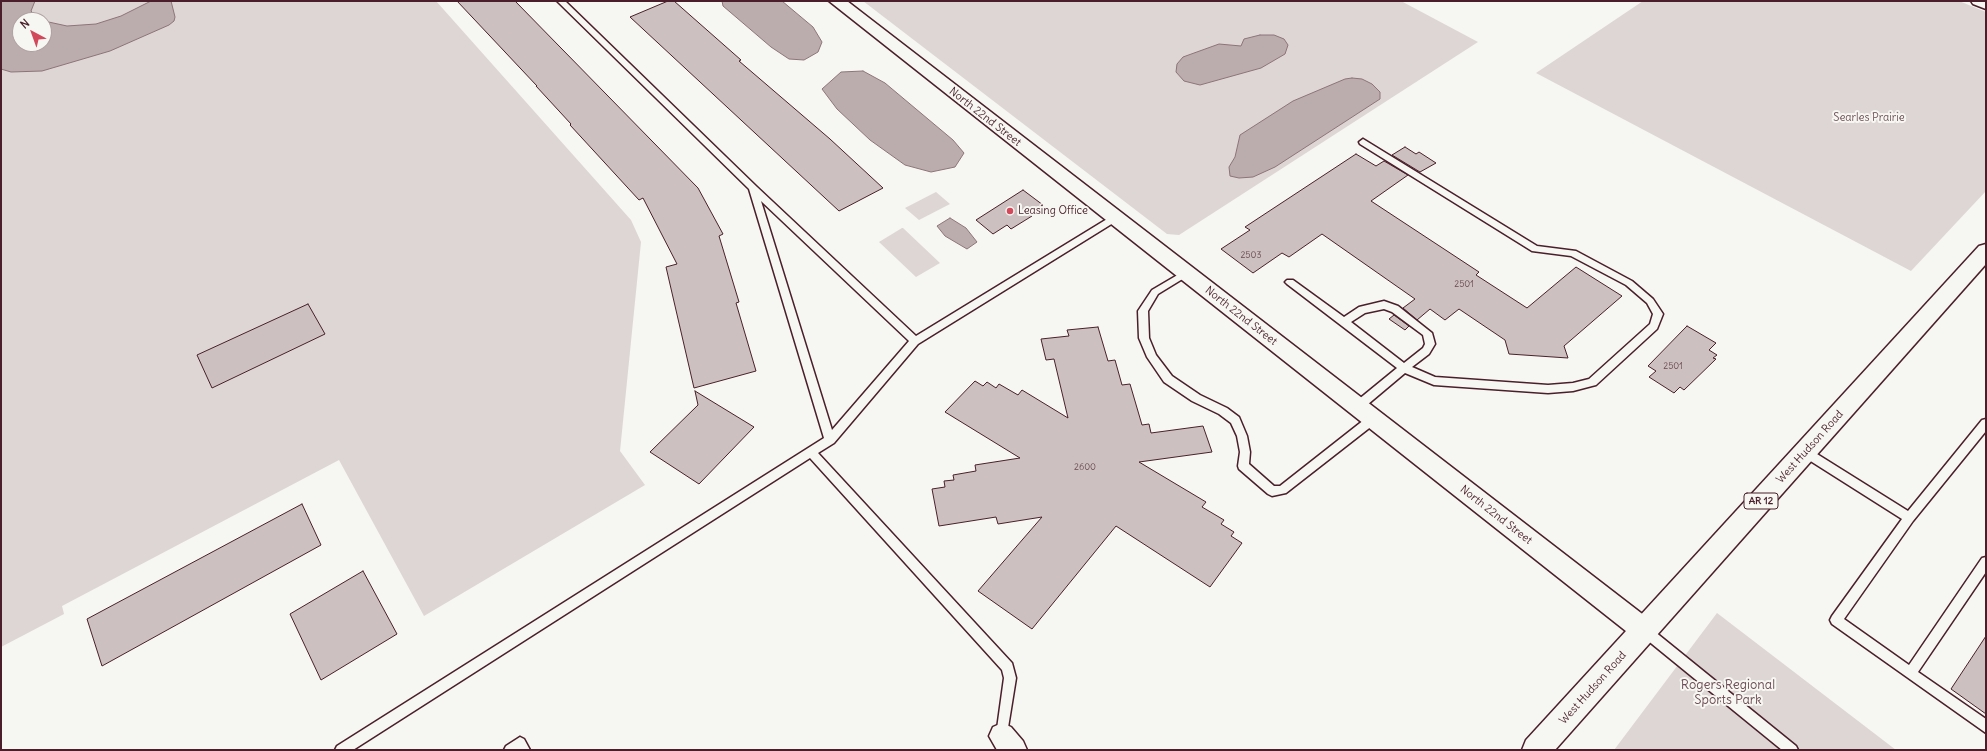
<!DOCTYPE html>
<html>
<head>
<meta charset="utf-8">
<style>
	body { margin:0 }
	#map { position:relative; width:1987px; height:751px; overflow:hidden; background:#f6f6f2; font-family:Delius,sans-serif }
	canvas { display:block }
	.frame { position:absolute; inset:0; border:2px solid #4a1f2b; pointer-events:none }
	.north { position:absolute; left:12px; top:12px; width:40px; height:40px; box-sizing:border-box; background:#f6f6f2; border:1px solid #b1a0a2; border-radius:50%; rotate:319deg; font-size:11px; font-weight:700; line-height:16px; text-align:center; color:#4a1f2b }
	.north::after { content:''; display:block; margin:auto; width:14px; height:18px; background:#d1495b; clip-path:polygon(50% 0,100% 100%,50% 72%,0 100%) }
</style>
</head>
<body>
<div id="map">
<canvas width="1987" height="751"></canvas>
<div class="frame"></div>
<div class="north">N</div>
</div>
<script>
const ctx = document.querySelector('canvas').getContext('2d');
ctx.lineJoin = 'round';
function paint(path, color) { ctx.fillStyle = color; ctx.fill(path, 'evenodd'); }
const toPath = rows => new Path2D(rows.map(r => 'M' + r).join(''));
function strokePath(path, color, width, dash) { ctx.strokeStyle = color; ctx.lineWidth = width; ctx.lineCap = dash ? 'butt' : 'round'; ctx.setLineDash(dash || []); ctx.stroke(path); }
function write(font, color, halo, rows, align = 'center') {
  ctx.font = font + ' Delius,sans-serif'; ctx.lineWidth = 4; ctx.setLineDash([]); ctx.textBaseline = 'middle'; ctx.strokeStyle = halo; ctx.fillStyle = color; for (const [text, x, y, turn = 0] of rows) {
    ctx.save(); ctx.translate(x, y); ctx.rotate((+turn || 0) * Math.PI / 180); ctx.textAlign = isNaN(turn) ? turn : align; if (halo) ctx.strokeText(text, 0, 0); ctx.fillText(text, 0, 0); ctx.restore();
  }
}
const green = toPath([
	[1,1,436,1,631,220,641,242,620,451,645,485,424,616,339,460,62,606,64,614,1,647],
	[20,20,44,20,44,44,20,44],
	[863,1,1401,1,1478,42,1179,235,1167,234],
	[1643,1,1959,1,1986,12,1986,191,1911,271,1536,73],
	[936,192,950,204,919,220,905,208],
	[902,228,903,228,940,263,916,277,879,242],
	[1717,613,1896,750,1614,750]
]);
const water = toPath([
	[1,1,35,1,31,11,37,18,41,20,20,20,20,44,44,44,44,21,67,26,96,24,121,16,151,1,171,1,175,17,174,21,169,25,110,51,42,71,11,72,1,69,1,1],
	[722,1,782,1,813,27,822,42,818,52,804,60,789,59,771,47,723,6,722,1],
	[1260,35,1274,35,1284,39,1288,45,1285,54,1261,68,1200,85,1184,81,1176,72,1177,64,1183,57,1219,44,1241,46,1244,39,1260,35],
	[863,71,885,83,953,140,964,153,955,167,931,172,905,165,870,140,837,109,822,89,841,72,863,71],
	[1352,78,1362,79,1372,84,1380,92,1380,99,1275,167,1253,177,1239,178,1230,176,1229,167,1235,157,1240,135,1293,101,1345,79,1352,78],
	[950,218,966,228,977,242,967,249,945,236,937,226,950,218]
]);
const building = toPath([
	[457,1,515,1,698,188,723,234,719,236,739,302,736,303,756,371,694,388,666,267,677,264,643,198,639,200,570,125,571,124,536,86,537,86,457,1],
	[668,1,674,1,741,60,739,61,830,139,883,188,839,211,630,17,668,1],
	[1405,147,1416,154,1419,152,1436,163,1420,172,1392,155,1405,147],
	[1356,154,1376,166,1384,161,1408,175,1371,201,1479,272,1476,275,1527,308,1576,267,1622,296,1564,346,1568,358,1509,354,1505,340,1459,309,1445,320,1430,309,1417,320,1403,308,1415,299,1322,234,1289,257,1282,253,1253,273,1221,249,1250,230,1245,227,1356,154],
	[1023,190,1043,205,1029,213,1032,216,1011,229,1007,225,993,234,976,220,1023,190],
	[308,304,325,334,212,388,197,355,308,304],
	[1394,315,1409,326,1405,330,1389,319,1394,315],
	[1687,326,1716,343,1709,350,1717,355,1713,358,1716,359,1684,390,1680,387,1674,393,1649,377,1656,371,1648,366,1687,326],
	[1098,327,1108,361,1115,360,1122,385,1130,384,1142,425,1149,424,1151,433,1203,426,1212,452,1139,462,1206,502,1202,507,1224,520,1221,524,1234,532,1231,536,1242,543,1210,587,1116,526,1032,629,978,591,1042,517,998,524,996,517,939,526,932,489,945,487,944,481,954,480,953,475,976,471,975,465,1020,458,945,412,975,381,983,386,987,382,996,388,999,384,1018,395,1022,390,1068,418,1054,359,1046,360,1041,339,1069,336,1067,330,1098,327],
	[695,391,754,427,699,484,650,452,698,405,695,391],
	[302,504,321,545,102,666,87,619,302,504],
	[363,571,397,634,321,680,290,614,363,571],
	[1986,636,1986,714,1951,689,1986,636]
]);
const service = toPath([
	[557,1,565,1,757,187,916,336,1112,216,1118,216,1119,218,1118,220,918,344,834,443,818,453,1012,663,1016,678,1006,740,1002,742,998,740,996,736,1004,678,1002,670,810,458,353,750,335,750,337,746,824,438,749,189,557,1],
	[761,201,909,341,832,430,761,201],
	[1363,139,1537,246,1576,251,1632,281,1653,299,1663,314,1657,329,1596,385,1592,386,1573,391,1548,393,1434,385,1405,373,1361,410,1353,410,1352,407,1353,404,1397,368,1287,284,1285,282,1287,280,1293,280,1344,317,1359,307,1384,301,1398,306,1432,333,1435,344,1429,354,1412,367,1435,377,1548,385,1573,383,1589,379,1650,324,1653,314,1647,303,1626,285,1571,256,1532,251,1360,144,1359,142,1363,139],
	[1384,309,1392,312,1423,335,1425,344,1423,348,1404,363,1351,322,1365,313,1384,309],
	[1186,270,1189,271,1191,273,1189,275,1158,294,1148,311,1149,338,1156,355,1172,376,1200,395,1227,408,1239,417,1247,436,1250,452,1249,464,1274,486,1280,486,1369,416,1373,415,1377,416,1378,419,1377,422,1286,493,1272,496,1268,494,1239,469,1238,466,1240,452,1237,436,1231,423,1219,414,1192,401,1164,382,1147,357,1139,338,1138,311,1152,290,1186,270],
	[1986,419,1986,431,1913,521,1844,619,1909,665,1982,558,1986,557,1986,572,1918,672,1986,719,1986,733,1832,624,1830,620,1832,616,1902,519,1801,455,1800,452,1801,449,1805,448,1809,449,1908,511,1982,420,1986,419],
	[1645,625,1649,627,1796,746,1798,750,1782,750,1641,635,1639,631,1641,627,1645,625],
	[520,737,524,739,530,750,504,750,506,746,520,737]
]);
const minor = toPath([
	[829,1,847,1,1654,623,1657,631,1654,639,1645,643,1636,639,829,1],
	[1002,723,1011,727,1023,741,1027,750,997,750,989,736,993,727,1002,723]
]);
const tertiary = toPath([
	[1971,1,1986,1,1986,9,1973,4,1971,1]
]);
const trunk = toPath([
	[1986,244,1986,264,1555,750,1522,750,1526,740,1979,246,1986,244]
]);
const markers = [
	[1010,211,4,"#d1495b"]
];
const numberNames = [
	["2503",1251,255],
	["2501",1464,284],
	["2501",1673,366],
	["2600",1085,467]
];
const shields = [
	[1761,501,34]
];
const shieldNames = [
	["AR 12",1761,501]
];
const streetNames = [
	["North 22nd Street",985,117,38],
	["North 22nd Street",1241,316,38],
	["West Hudson Road",1810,447,-48],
	["North 22nd Street",1496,515,38],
	["West Hudson Road",1593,688,-48]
];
const parkNames = [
	["Searles Prairie",1869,118]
];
const poiNames = [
	["Leasing Office",1018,211]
];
const nearParknames = [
	["Rogers Regional",1728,685],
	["Sports Park",1728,700]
];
paint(green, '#ddd6d5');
paint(water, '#bbadae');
strokePath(water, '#8e747a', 1);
paint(building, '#ccc1c0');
strokePath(building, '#4a1f2b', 1);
strokePath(service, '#4a1f2b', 3);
strokePath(minor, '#4a1f2b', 3);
strokePath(tertiary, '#4a1f2b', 3);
strokePath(trunk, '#4a1f2b', 3);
paint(service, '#f6f6f2');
paint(minor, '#f6f6f2');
paint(tertiary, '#f6f6f2');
paint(trunk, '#f6f6f2');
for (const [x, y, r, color] of markers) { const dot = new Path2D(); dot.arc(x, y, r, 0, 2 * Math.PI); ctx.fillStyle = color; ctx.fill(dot); strokePath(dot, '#f6f6f2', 1.5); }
write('9px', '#6a4850', null, numberNames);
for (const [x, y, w] of shields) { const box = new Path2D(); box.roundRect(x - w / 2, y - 8, w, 16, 3); ctx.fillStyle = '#f6f6f2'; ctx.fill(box); strokePath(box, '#4a1f2b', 1); }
write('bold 10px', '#4a1f2b', null, shieldNames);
write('11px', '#4a1f2b', '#f6f6f2', streetNames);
write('11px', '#6f4d56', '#f6f6f2', parkNames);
write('11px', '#4a1f2b', '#f6f6f2', poiNames, 'left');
write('13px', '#6f4d56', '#f6f6f2', nearParknames);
</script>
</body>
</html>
